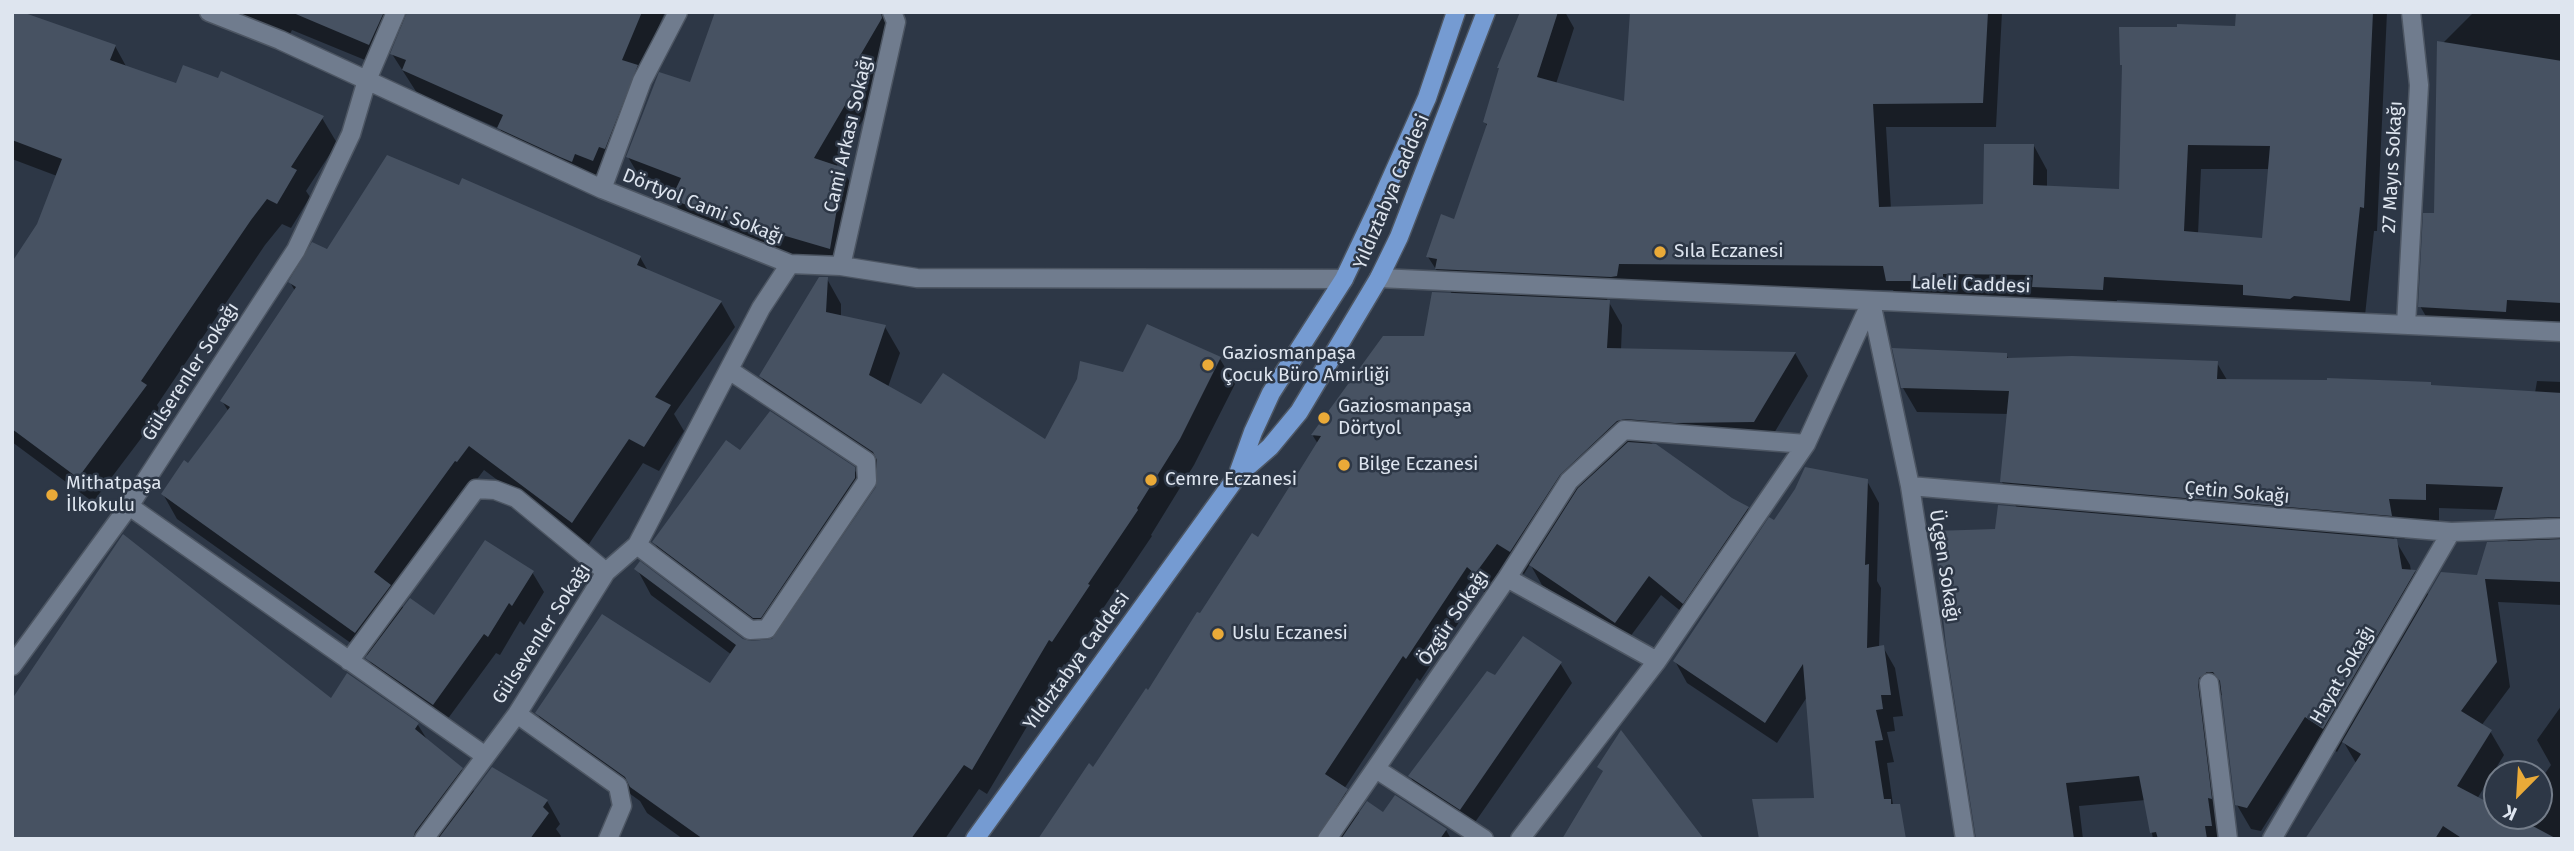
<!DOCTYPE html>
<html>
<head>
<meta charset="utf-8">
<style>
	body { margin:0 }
	#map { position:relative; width:2574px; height:851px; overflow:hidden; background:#2d3746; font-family:"Fira Sans",sans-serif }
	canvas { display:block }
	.frame { position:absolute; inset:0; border:14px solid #dee5ef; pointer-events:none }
	.north { position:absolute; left:2483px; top:760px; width:70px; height:70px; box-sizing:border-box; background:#2d3746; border:2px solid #747d8a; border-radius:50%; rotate:204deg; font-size:19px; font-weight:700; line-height:28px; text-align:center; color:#dee5ef }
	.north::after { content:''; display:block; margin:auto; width:24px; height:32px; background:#eaaa38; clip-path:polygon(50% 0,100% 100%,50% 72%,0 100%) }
</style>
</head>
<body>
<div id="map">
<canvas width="2574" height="851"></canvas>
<div class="frame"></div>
<div class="north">K</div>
</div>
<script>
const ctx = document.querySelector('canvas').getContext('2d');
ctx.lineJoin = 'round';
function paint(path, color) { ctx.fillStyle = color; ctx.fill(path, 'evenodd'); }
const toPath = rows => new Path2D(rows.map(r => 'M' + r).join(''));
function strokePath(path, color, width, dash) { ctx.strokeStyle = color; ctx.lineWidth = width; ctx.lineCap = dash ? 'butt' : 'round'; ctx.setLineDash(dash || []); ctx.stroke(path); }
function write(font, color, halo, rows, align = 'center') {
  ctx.font = font + ' "Fira Sans",sans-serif'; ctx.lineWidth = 5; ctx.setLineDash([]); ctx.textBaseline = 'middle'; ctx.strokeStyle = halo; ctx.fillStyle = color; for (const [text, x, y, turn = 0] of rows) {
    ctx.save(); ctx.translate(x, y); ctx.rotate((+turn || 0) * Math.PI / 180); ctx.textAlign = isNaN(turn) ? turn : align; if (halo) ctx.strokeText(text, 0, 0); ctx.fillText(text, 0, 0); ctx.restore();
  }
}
const shadow = toPath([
	[12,12,115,46,127,68,177,86,322,118,337,143,306,191,310,197,291,228,282,224,265,245,157,405,161,412,93,502,12,442,12,266,39,224,57,176,12,159],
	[232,12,665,12,639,71,650,89,618,171,606,182,512,151,500,129,417,93,392,54,405,25,398,30,382,67,292,30,290,34],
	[798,12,882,12,894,34,867,119,864,118,836,167,843,170,857,194,843,272,687,223,673,199,676,194,642,181,628,157,691,84],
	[1522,12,1565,12,1574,28,1556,84,1625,103,1632,12,2002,12,1996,127,1886,127,1891,209,1984,206,2034,146,2047,170,2047,187,2120,191,2236,28,2238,12,2387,12,2377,231,2374,231,2364,325,2259,319,2252,308,2117,300,2116,313,2048,311,2041,299,1956,297,1901,305,1893,290,1632,288,1631,300,1607,299,1622,325,1621,350,1795,353,1808,376,1767,445,1689,445,1650,442,1731,500,1748,508,1759,528,1694,622,1661,595,1627,641,1542,585,1530,564,1524,574,1511,566,1489,596,1481,589,1420,681,1417,678,1344,789,1360,814,1384,815,1446,830,1451,839,1041,839,1149,692,1200,616,1258,540,1318,444,1313,436,1384,337,1426,338,1452,294,1428,257,1455,221,1488,128,1485,122,1500,70,1499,68],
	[2201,169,2270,169,2264,240,2198,234],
	[2462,12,2562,12,2562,326,2434,330,2420,306,2435,214,2438,48,2472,14],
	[327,252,640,257,648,271,721,302,735,327,674,414,684,431,659,471,643,463,587,547,484,470,393,591,404,609,434,618,532,572,544,592,524,625,520,621,500,655,496,653,444,724,379,678,368,658,369,656,177,519,163,494,188,465,229,412,222,401,295,291,290,282],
	[827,279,841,304,841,317,885,327,900,353,888,387,922,406,1045,442,1124,374,1220,359,1235,384,1194,465,1151,535,1152,536,1102,610,1103,612,1067,666,1064,664,987,794,979,789,945,839,683,839,647,813,640,801,552,738,537,713,711,685,732,655,651,595,637,569,742,641,750,643,780,640,780,637,766,638,665,562,654,542,741,453,854,469,865,489,866,498,814,576,817,578,878,488,879,470,776,402,761,376],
	[2006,354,2009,360,2217,363,2227,380,2430,383,2432,386,2535,393,2537,381,2562,382,2562,605,2498,602,2510,687,2481,726,2490,731,2504,755,2477,799,2497,809,2497,816,2514,818,2516,816,2539,816,2539,782,2551,765,2537,740,2562,705,2562,839,2307,839,2356,763,2343,741,2337,752,2319,740,2261,831,2251,829,2237,805,2224,696,2221,695,2212,702,2223,839,2153,839,2146,800,2079,806,2083,839,1977,839,1997,530,2017,508,2002,482,2009,414,1917,412,1903,388],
	[2439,508,2498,510,2495,519,2509,543,2479,577,2429,596,2415,571,2411,571,2410,565,2394,538,2405,539,2402,522,2439,524],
	[1867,481,1879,503,1877,581,1881,588,1879,647,1883,647,1895,668,1903,716,1893,717,1895,731,1887,732,1894,762,1887,763,1898,839,1816,799,1807,697,1777,743,1687,683,1675,661,1774,522],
	[1560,663,1572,683,1471,828,1422,796,1410,776,1495,677],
	[348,675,418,725,428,741,461,769,475,793,547,801,560,824,556,829,561,836,559,839,12,839,332,700]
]);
const building = toPath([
	[12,12,22,12,116,45,110,60,176,83,183,65,218,78,221,71,324,116,291,167,297,170,277,204,267,199,251,220,141,381,147,385,78,478,12,429,12,262,37,224,62,159,12,140],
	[291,12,384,12,369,45],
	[407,12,642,12,622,60,638,65,605,149,599,147,593,161,575,154,572,162,560,157,497,128,503,115,402,70,406,60,390,54],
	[715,12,881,12,882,18,861,54,868,56,853,96,851,95,814,158,844,168,830,249,731,220,731,222,671,199,681,178,626,157,659,72,690,82],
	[1520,12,1558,12,1537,77,1624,101,1630,12,1988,12,1983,103,1873,104,1879,207,1983,204,1984,144,2034,144,2033,185,2119,189,2122,65,2120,65,2119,27,2177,27,2177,24,2235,26,2236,12,2373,12,2364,208,2360,207,2350,301,2294,296,2290,299,2243,295,2243,285,2104,277,2103,290,2032,287,2033,275,1943,274,1943,281,1886,281,1883,266,1619,264,1617,276,1611,277,1435,269,1437,259,1426,257,1441,214,1454,219,1487,124,1483,122,1499,68,1497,68],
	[2188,145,2270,146,2262,238,2184,231],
	[2437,41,2562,61,2562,303,2507,300,2506,312,2418,307,2423,213,2434,213],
	[387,155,459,185,462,178,641,256,637,265,722,301,655,397,671,405,644,447,629,439,572,523,469,446,457,462,455,461,374,572,391,585,355,633,161,494,184,460,188,463,230,407,220,401,296,287,288,282,312,242,327,249],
	[819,277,828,277,826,312,886,325,869,375,921,404,943,373,1045,439,1077,379,1080,361,1123,372,1147,324,1221,357,1180,439,1137,508,1138,510,1088,584,1090,585,1052,642,1049,640,972,770,964,765,911,839,703,839,630,787,625,777,535,713,602,614,710,683,736,645,634,569,640,561,743,639,751,641,772,639,876,487,877,460,873,452,759,376],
	[1432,292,1610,300,1607,348,1796,352,1754,422,1675,423,1625,419,1617,421,1560,475,1510,552,1497,544,1475,574,1467,567,1406,659,1403,656,1325,774,1348,789,1316,839,1038,839,1089,763,1093,767,1146,688,1148,690,1197,612,1200,613,1252,533,1258,537,1321,436,1311,435,1383,336,1424,336],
	[1892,348,2007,353,2007,358,2072,356,2218,361,2217,379,2327,380,2327,378,2431,382,2431,385,2562,393,2562,517,2494,519,2503,487,2426,484,2426,500,2389,499,2392,516,2000,482,2009,391,1901,388],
	[770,411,855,467,855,478,761,618,753,618,652,542,726,440,740,450],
	[1628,442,1656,444,1732,498,1749,507,1683,604,1649,576,1615,623,1529,565,1578,488],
	[1805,467,1868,479,1865,565,1869,564,1867,648,1884,645,1891,695,1881,695,1883,709,1876,710,1883,740,1875,741,1884,799,1891,799,1891,804,1900,804,1906,839,1759,839,1752,799,1814,798,1803,664,1765,723,1673,661,1769,517,1774,520,1795,489],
	[1998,505,2397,539,2402,569,2416,570,2323,729,2305,717,2247,808,2235,805,2220,681,2213,672,2207,672,2199,678,2198,684,2212,799,2208,798,2212,826,2205,826,2207,839,2158,839,2156,832,2150,833,2139,776,2066,783,2074,839,1976,839,1946,646,1934,531,1995,529],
	[123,534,331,698,347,673,419,723,415,729,463,768,415,832,413,839,12,839,12,699],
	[2562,539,2562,582,2485,579,2497,662,2461,711,2492,730,2457,786,2497,807,2497,816,2514,816,2557,839,2463,839,2443,826,2435,839,2305,839,2361,754,2342,742,2441,572,2477,575,2487,542],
	[485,540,534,571,512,606,509,603,488,637,484,634,433,705,365,658,410,598,434,615],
	[1523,636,1562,662,1460,810,1408,776,1487,671,1495,675],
	[1621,730,1704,839,1562,839,1603,771,1597,767],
	[492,767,548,800,543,807,549,813,530,839,438,839],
	[1395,795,1447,829,1440,839,1341,839,1367,801,1383,812]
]);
const minor = toPath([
	[209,12,280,40,602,189,790,264,841,266,917,278,1344,279],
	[602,189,642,81,678,12],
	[841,266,896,22,892,12],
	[1379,278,2562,332],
	[1871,302,1910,486,1965,839],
	[2406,325,2419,85,2411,12],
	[1910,486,2451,532,2562,528],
	[129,506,484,755],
	[637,545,750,630,767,629,867,481,866,461,729,370],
	[1507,578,1657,661],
	[349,661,476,489,495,490,516,498,606,572],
	[12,666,129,506,296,250,351,134,367,80,396,12],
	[2209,683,2228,839],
	[517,714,618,786,622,806,608,839],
	[1376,769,1484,839],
	[424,839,517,714,606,572,637,545,761,308,790,264],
	[1327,839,1507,578,1569,481,1624,430,1806,444],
	[1520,839,1657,661,1806,444,1871,302],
	[2272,839,2451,532]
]);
const major = toPath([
	[1239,471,1253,432,1271,393,1344,279,1381,201,1427,98,1456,12],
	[975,839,1238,475,1270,447,1299,412,1379,278,1399,237,1486,12]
]);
const markers = [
	[1660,252,7,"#eaaa38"],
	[1208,365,7,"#eaaa38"],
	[1324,418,7,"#eaaa38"],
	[1344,465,7,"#eaaa38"],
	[1151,480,7,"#eaaa38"],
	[52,495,7,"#eaaa38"],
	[1218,634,7,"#eaaa38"]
];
const streetNames = [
	["Cami Arkası Sokağı",849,134,-77],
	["27 Mayıs Sokağı",2393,167,-87],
	["Yıldıztabya Caddesi",1392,192,-67],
	["Dörtyol Cami Sokağı",703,207,22],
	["Laleli Caddesi",1971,285,2],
	["Gülserenler Sokağı",191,372,-57],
	["Çetin Sokağı",2237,493,5],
	["Üçgen Sokağı",1944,566,81],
	["Özgür Sokağı",1454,618,-56],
	["Gülsevenler Sokağı",542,634,-57],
	["Yıldıztabya Caddesi",1077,661,-54],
	["Hayat Sokağı",2343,675,-60]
];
const poiNames = [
	["Sıla Eczanesi",1674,252],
	["Gaziosmanpaşa",1222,354],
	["Çocuk Büro Amirliği",1222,376],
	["Gaziosmanpaşa",1338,407],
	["Dörtyol",1338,429],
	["Bilge Eczanesi",1358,465],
	["Cemre Eczanesi",1165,480],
	["Mithatpaşa",66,484],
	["İlkokulu",66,506],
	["Uslu Eczanesi",1232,634]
];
paint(shadow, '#0007');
paint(building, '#475262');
strokePath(minor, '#4d5663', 21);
strokePath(major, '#4d5663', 21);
strokePath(minor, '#707c8e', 18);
strokePath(major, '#759bd2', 18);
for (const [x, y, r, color] of markers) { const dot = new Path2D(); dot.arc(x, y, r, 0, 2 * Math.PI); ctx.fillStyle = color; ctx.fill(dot); strokePath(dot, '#2d3746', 2.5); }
write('19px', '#dee5ef', '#2d3746', streetNames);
write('19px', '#dee5ef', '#2d3746', poiNames, 'left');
</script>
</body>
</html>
